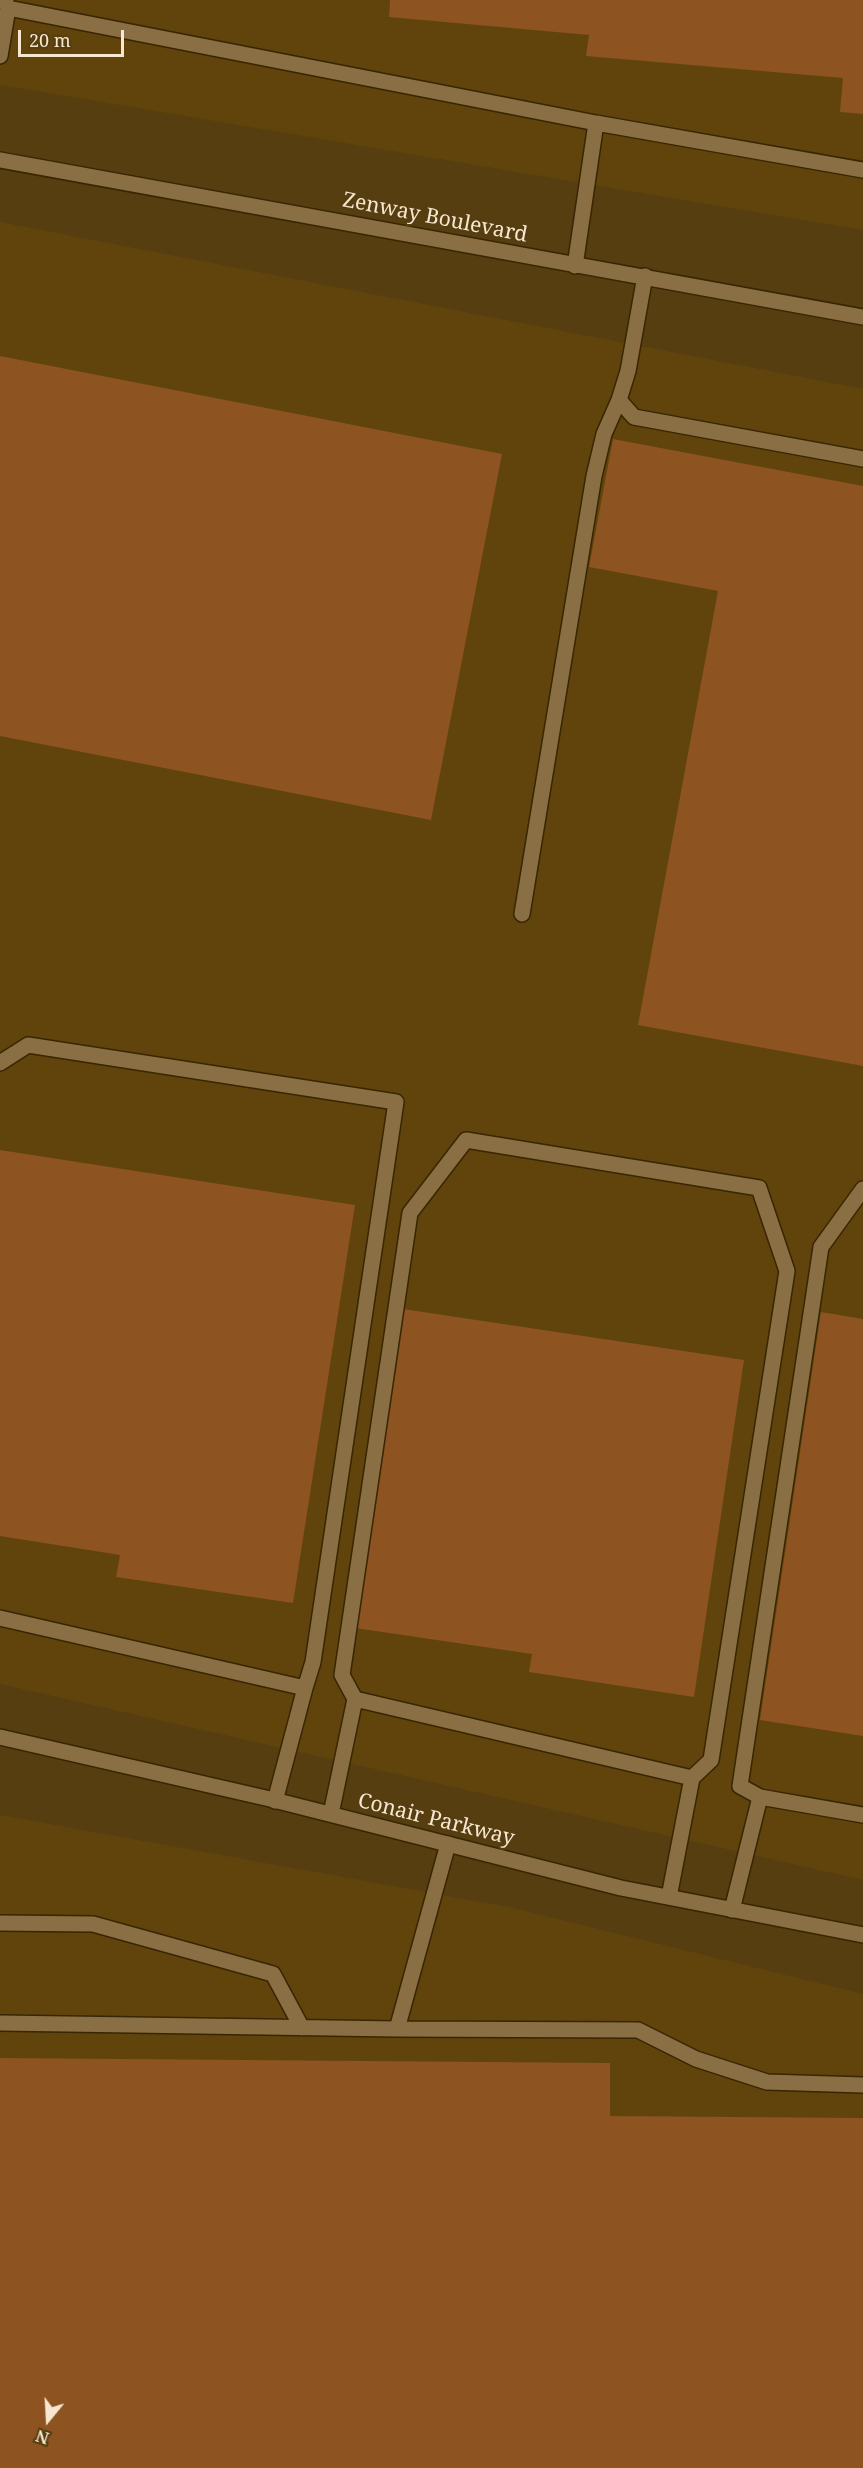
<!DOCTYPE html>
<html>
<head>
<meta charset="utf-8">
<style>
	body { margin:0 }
	#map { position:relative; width:863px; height:2468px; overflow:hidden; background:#563e11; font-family:"Noto Serif",serif }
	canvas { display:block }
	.north { position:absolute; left:18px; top:2390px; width:60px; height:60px; -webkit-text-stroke:4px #563e11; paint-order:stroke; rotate:198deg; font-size:16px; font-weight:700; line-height:24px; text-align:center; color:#f6e7d1 }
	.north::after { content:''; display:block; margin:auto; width:21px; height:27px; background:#f6e7d1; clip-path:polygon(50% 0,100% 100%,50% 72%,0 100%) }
	.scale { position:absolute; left:18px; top:30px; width:106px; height:27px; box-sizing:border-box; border:3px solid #f6e7d1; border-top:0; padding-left:8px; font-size:18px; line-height:21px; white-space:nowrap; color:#f6e7d1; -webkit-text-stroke:4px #563e11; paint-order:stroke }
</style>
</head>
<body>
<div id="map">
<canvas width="863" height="2468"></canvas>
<div class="north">N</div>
<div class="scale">20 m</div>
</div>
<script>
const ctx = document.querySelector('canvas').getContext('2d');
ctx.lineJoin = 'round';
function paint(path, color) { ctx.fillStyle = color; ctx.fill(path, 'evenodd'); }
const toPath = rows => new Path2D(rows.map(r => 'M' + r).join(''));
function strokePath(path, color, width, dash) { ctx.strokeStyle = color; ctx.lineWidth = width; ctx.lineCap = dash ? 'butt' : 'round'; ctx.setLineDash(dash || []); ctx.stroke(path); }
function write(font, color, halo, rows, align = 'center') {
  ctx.font = font + ' "Noto Serif",serif'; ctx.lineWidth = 4.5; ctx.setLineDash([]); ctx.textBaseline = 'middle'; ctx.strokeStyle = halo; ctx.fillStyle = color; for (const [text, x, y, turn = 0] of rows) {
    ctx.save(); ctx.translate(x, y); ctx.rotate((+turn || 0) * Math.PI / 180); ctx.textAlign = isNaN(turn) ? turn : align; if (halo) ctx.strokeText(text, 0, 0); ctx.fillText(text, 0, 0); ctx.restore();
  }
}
const built = toPath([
	[0,0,863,0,863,230,0,85],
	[0,222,863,389,863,1880,0,1684],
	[0,1815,509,1907,863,1994,863,2468,0,2468]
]);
const building = toPath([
	[390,0,863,0,863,114,840,112,843,78,586,56,589,35,389,17],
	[0,356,502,454,431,820,0,736],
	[613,439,863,486,863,1066,638,1025,718,591,589,567],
	[0,1150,355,1205,293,1603,116,1577,120,1555,0,1536],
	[403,1309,744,1360,694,1697,529,1672,532,1654,355,1628],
	[821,1312,863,1319,863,1736,760,1720],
	[0,2058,610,2063,610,2116,863,2118,863,2468,0,2468]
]);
const service = toPath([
	[5,0,8,8,596,123,575,266],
	[0,56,8,8],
	[596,123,863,170],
	[645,276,628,371,619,400,634,417,863,459],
	[522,914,594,476,604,434,619,400],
	[0,1063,28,1045,396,1102,313,1662,305,1688],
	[0,1618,305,1688,275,1801],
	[355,1699,342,1675,410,1213,466,1140,759,1188,787,1271,711,1760,692,1778],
	[760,1797,863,1815],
	[331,1814,355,1699,692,1778,669,1897],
	[732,1910,760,1797,740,1786,821,1247,863,1189],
	[0,1923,93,1924,273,1974,302,2028],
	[0,2023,397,2029,448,1844],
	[397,2029,638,2030,696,2059,767,2082,863,2085]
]);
const minor = toPath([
	[0,1737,270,1799,621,1888,863,1935]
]);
const tertiary = toPath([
	[0,160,863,317]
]);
const streetNames = [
	["Zenway Boulevard",435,218,11],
	["Conair Parkway",436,1820,14]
];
paint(built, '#60440b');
paint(building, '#8d5320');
strokePath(service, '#382603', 18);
strokePath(minor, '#382603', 18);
strokePath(tertiary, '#382603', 18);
strokePath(service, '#8a6f44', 15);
strokePath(minor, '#8a6f44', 15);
strokePath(tertiary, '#8a6f44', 15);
write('21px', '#f6e7d1', '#563e11', streetNames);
</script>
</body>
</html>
